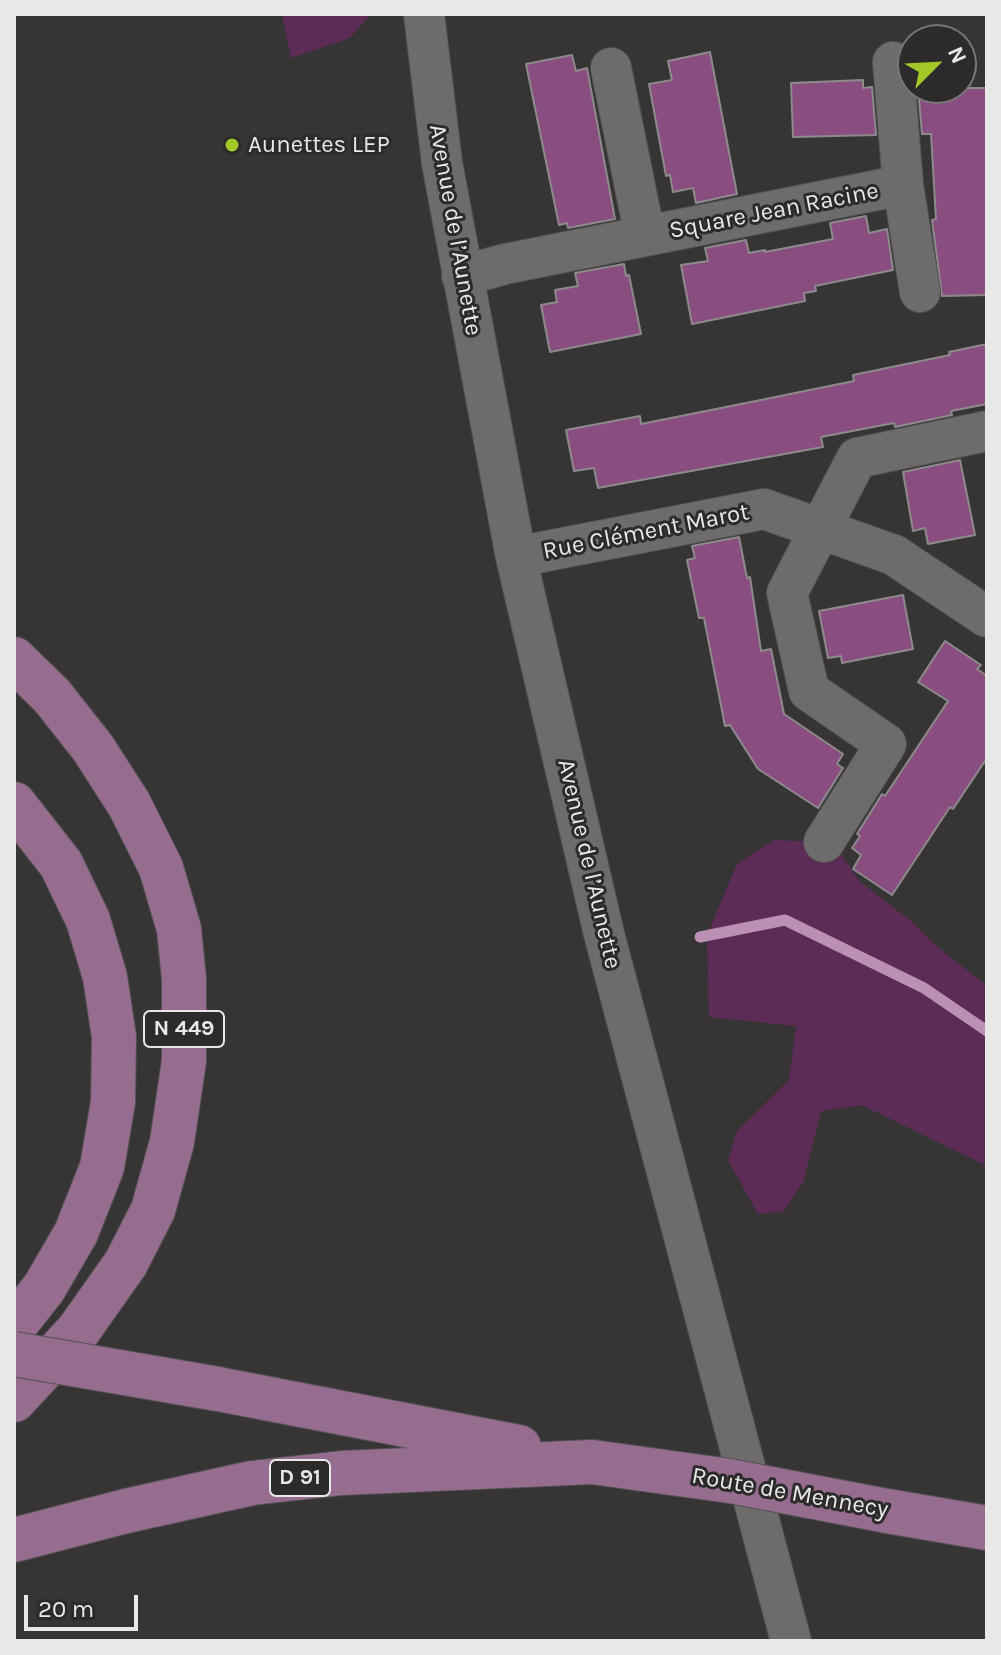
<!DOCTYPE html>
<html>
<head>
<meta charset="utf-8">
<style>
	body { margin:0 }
	#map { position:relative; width:1001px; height:1655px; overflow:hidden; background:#373436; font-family:Karla,sans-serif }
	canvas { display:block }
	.frame { position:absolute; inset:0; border:16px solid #e9e8e9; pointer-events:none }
	.north { position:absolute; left:897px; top:24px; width:80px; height:80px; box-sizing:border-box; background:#2d2a2c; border:2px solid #787678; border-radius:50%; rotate:66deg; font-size:22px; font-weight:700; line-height:32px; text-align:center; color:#e9e8e9 }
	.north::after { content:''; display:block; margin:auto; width:28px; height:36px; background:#a2c928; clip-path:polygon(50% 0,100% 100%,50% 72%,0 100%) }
	.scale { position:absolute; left:24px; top:1595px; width:114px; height:36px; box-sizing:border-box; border:4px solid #e9e8e9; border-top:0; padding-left:10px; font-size:24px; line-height:28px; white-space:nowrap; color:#e9e8e9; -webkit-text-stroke:6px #2d2a2c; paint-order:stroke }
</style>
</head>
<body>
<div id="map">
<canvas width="1001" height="1655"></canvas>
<div class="frame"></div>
<div class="north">N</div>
<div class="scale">20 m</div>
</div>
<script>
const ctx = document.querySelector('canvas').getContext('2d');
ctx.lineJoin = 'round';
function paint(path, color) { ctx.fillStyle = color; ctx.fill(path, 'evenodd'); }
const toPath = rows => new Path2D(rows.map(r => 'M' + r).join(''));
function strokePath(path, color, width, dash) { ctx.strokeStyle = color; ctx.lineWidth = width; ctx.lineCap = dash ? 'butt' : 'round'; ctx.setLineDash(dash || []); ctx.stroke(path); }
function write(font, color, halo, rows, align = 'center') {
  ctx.font = font + ' Karla,sans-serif'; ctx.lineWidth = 6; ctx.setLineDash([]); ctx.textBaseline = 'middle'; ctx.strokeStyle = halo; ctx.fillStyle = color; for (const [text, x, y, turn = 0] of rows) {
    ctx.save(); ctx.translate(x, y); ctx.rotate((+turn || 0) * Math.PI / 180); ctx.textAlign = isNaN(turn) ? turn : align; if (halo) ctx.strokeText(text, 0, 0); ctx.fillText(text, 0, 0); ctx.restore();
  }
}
const green = toPath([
	[282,14,371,14,350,38,291,58],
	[774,840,834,843,859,881,911,921,935,945,987,986,987,1166,862,1105,821,1111,803,1182,784,1211,758,1214,728,1160,737,1131,789,1080,796,1026,709,1017,707,935,737,864]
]);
const stream = toPath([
	[700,937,785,920,924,988,987,1031]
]);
const building = toPath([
	[710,52,737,194,696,203,693,188,673,192,670,175,666,176,649,84,672,80,668,61,710,52],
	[572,55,576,71,587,68,615,219,568,228,567,223,559,225,526,64,572,55],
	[863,80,863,88,872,87,876,135,793,137,791,83,863,80],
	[918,88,987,88,987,295,942,296,932,220,936,219,931,134,922,134,918,88],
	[866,216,869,233,887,229,893,270,815,286,816,291,804,293,805,301,692,324,681,265,708,261,705,248,746,240,749,253,765,250,765,252,833,239,830,223,866,216],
	[624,264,626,276,629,275,641,334,550,352,541,305,557,302,555,290,578,286,575,273,624,264],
	[987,344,987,404,951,411,952,415,895,427,894,423,821,437,823,447,614,485,598,488,594,468,574,471,566,430,640,416,641,424,746,403,854,381,853,375,950,355,949,352,987,344],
	[960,460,975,535,928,544,925,528,913,531,903,472,960,460],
	[739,537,747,578,750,577,761,651,771,649,784,714,843,754,837,764,843,768,818,808,758,769,730,725,725,726,704,618,699,618,687,560,695,558,692,546,739,537],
	[903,595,913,649,842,663,841,656,828,658,819,611,903,595],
	[945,641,981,665,977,669,987,676,987,758,953,809,950,807,892,895,853,869,861,855,852,848,860,836,857,834,882,794,885,796,948,701,918,682,945,641]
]);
const minor = toPath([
	[424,14,442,163,516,557,604,934,791,1641],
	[893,62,903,185,920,292],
	[611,68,645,236],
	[462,276,505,264,903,185],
	[516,557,764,509,894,555,987,617],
	[824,842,886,744,809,691,787,593,857,458,987,431]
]);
const major = toPath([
	[14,659,52,696,93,748,129,804,161,868,179,929,184,979,184,1061,172,1142,153,1210,126,1263,78,1331,14,1400],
	[14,804,61,864,88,920,105,977,114,1037,113,1102,102,1167,76,1233,44,1288,14,1326],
	[218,1389,519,1447],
	[887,1511,987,1528],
	[14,1540,126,1511,252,1483,342,1473,592,1462]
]);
const majorBridge = toPath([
	[14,1354,218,1389],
	[592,1462,730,1481,887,1511]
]);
const markers = [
	[232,145,8,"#a2c928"]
];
const shields = [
	[184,1029,80],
	[300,1478,60]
];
const shieldNames = [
	["N 449",184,1029],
	["D 91",300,1478]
];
const poiNames = [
	["Aunettes LEP",248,145]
];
const streetNames = [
	["Square Jean Racine",774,211,-11],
	["Avenue de l’Aunette",455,230,80],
	["Rue Clément Marot",646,532,-11],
	["Avenue de l’Aunette",589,864,77],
	["Route de Mennecy",790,1493,10]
];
paint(green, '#5d2c56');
strokePath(stream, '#bc8fb4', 11);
paint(building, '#894d80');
strokePath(building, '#8d8a8c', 2);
strokePath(minor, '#535153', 42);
strokePath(major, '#535153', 46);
strokePath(minor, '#6e6b6d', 40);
strokePath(major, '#966d8f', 44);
strokePath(majorBridge, '#535153', 46, []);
strokePath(majorBridge, '#966d8f', 44);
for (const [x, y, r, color] of markers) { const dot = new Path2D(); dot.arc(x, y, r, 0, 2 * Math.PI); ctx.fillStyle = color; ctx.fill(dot); strokePath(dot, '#2d2a2c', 3); }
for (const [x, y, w] of shields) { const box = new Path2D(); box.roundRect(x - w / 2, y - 18, w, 36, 6); ctx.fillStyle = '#2d2a2c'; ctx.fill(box); strokePath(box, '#e9e8e9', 2); }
write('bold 22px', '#e9e8e9', null, shieldNames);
write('24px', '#e9e8e9', '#2d2a2c', poiNames, 'left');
write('24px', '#e9e8e9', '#2d2a2c', streetNames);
</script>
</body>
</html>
